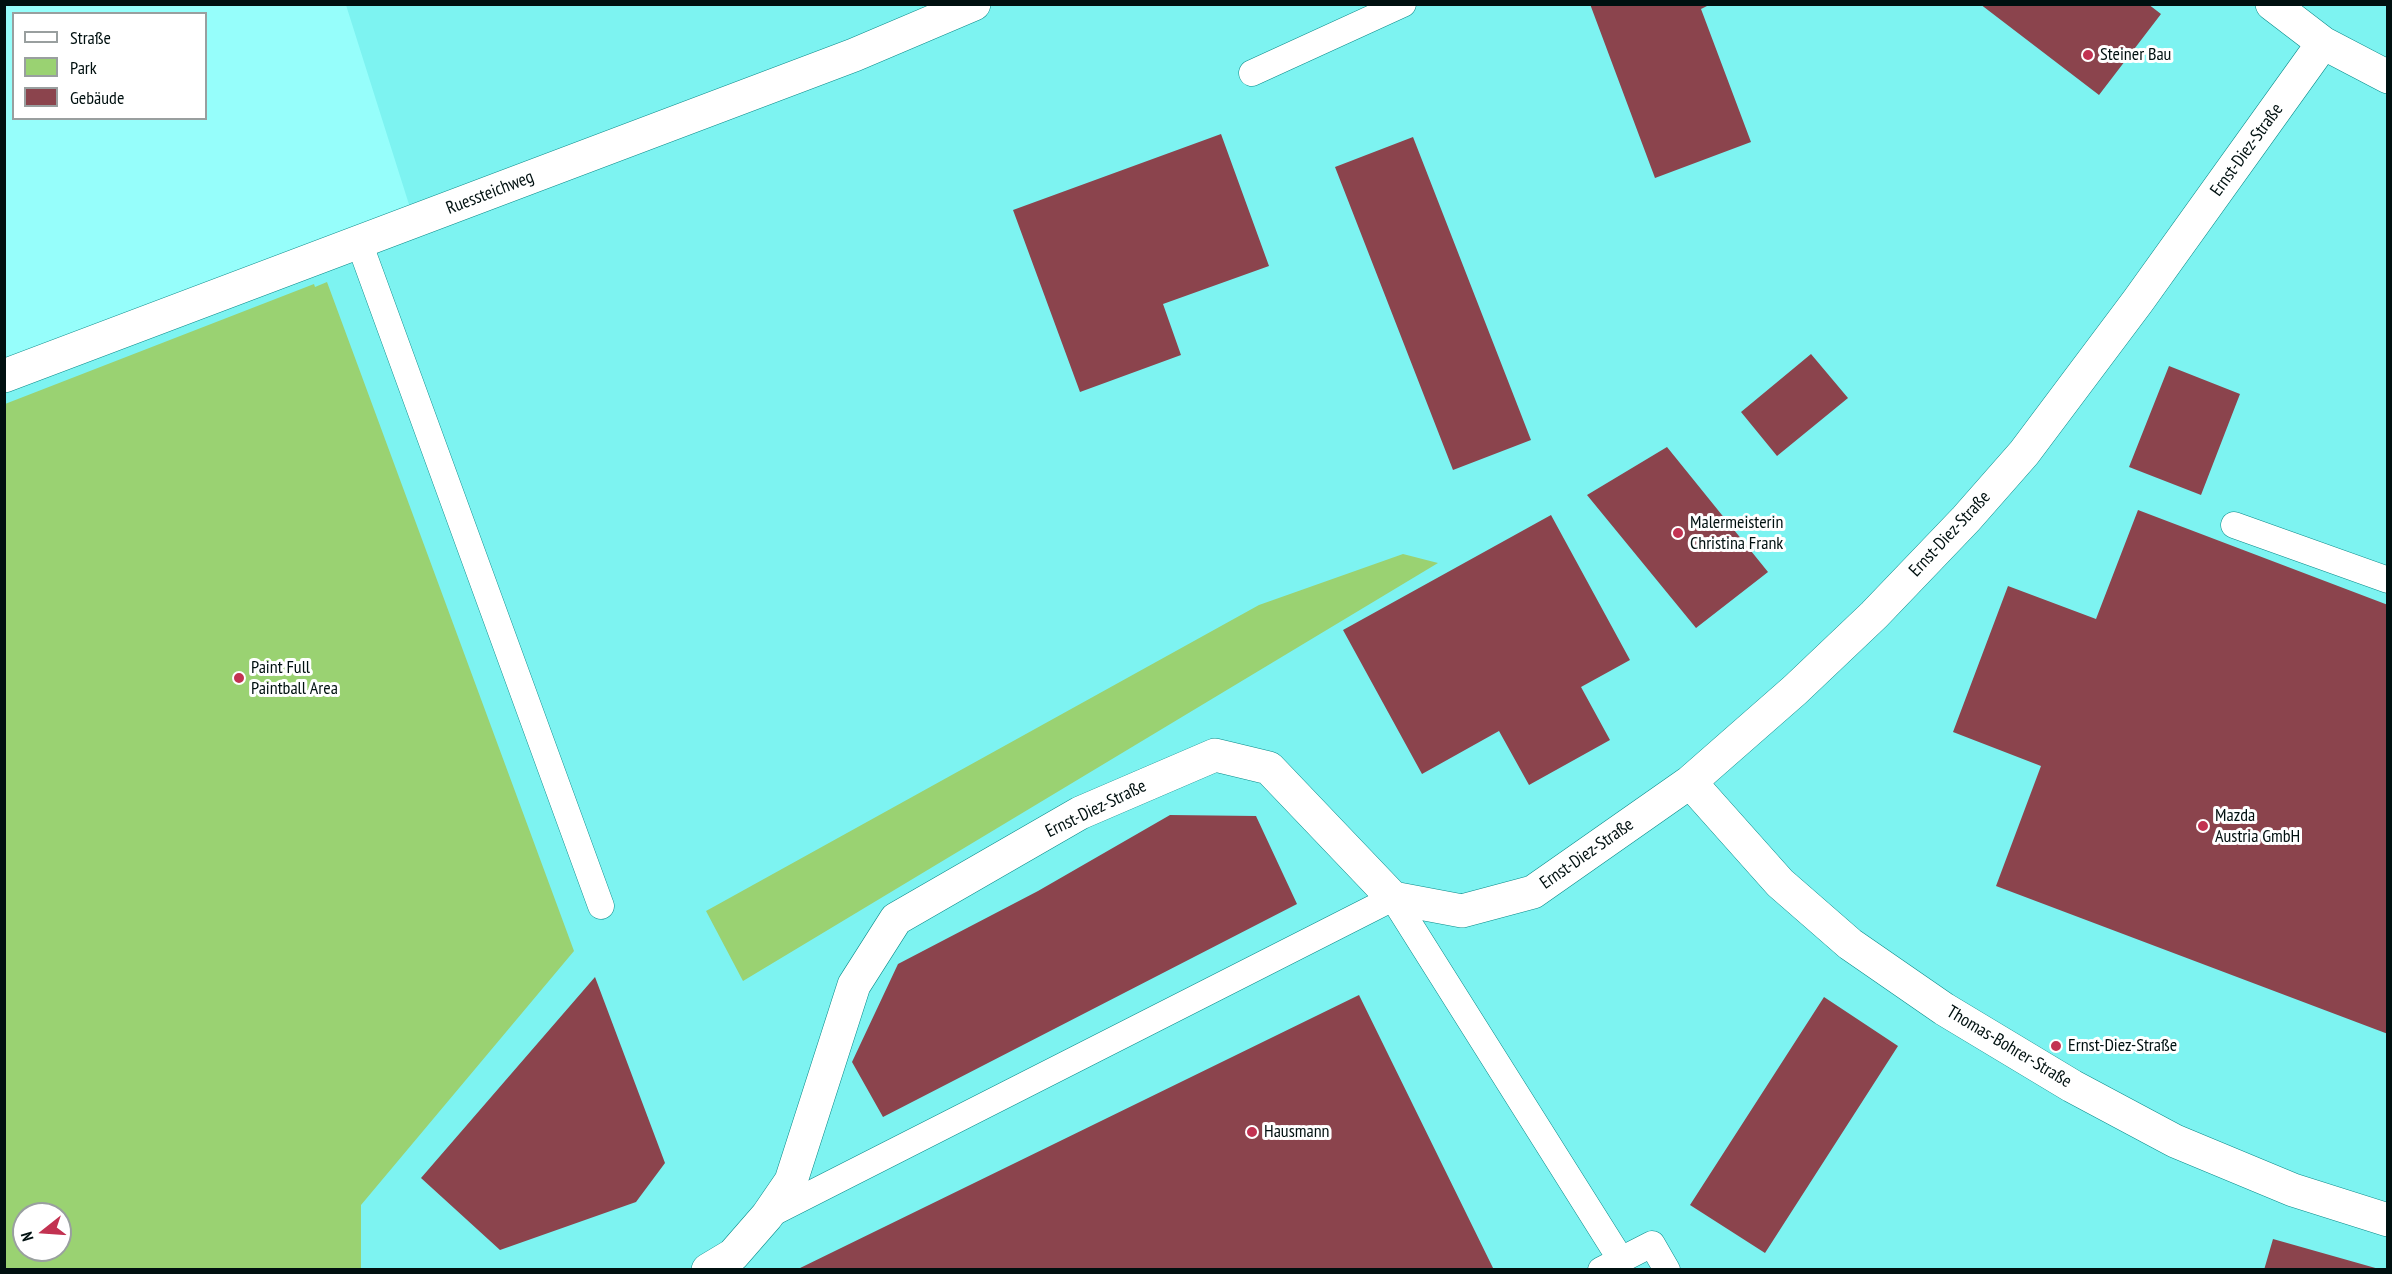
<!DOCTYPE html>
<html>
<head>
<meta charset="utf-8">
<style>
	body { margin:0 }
	#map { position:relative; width:2392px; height:1274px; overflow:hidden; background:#96fefb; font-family:"PT Sans Narrow",sans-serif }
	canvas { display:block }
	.frame { position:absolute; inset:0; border:6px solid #001010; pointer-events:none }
	.legend { position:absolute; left:12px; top:12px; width:195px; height:108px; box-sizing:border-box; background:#fff; border:2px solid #999f9f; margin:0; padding:8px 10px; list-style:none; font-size:18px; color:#001010 }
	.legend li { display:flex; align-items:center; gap:12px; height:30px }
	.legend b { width:30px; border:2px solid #999f9f }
	.north { position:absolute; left:12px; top:1202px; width:60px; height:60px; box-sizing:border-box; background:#fff; border:2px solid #999f9f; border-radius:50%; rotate:253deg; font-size:16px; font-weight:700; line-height:24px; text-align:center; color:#001010 }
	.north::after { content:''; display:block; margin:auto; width:21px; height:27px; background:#c23251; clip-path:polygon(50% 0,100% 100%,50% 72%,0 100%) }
</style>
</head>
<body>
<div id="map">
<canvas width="2392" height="1274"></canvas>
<div class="frame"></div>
<ul class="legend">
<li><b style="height:8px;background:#fff"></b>Straße</li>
<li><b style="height:16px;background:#9ad272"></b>Park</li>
<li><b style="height:16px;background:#8b444d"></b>Gebäude</li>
</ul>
<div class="north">N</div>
</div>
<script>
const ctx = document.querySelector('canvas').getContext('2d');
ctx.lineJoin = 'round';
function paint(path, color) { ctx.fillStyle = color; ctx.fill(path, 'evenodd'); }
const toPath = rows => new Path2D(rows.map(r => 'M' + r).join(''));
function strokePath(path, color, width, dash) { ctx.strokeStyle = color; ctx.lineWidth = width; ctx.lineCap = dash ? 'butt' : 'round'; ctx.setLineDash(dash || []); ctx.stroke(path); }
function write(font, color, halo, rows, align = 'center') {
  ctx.font = font + ' "PT Sans Narrow",sans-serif'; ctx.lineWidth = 6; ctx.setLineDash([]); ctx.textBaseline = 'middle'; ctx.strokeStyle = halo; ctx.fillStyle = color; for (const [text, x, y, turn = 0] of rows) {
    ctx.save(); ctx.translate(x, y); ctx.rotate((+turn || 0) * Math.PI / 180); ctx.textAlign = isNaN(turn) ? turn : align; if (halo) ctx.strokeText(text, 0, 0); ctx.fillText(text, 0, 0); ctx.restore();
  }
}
const built = toPath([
	[346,5,2387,5,2387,1269,5,1270,5,392,418,233],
	[24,1214,60,1214,60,1250,24,1250]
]);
const green = toPath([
	[327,282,574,951,361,1205,361,1269,5,1269,5,404,314,284,315,287],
	[24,1214,60,1214,60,1250,24,1250],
	[1403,554,1438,563,743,981,706,911,1259,605]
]);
const building = toPath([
	[1590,4,1711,4,1701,9,1751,142,1655,178],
	[1980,4,2148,4,2161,14,2099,95],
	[1221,134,1269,266,1163,304,1181,355,1080,392,1013,210],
	[1413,137,1531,440,1453,470,1335,167],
	[1811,354,1848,398,1777,456,1741,412],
	[2169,366,2240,394,2201,495,2129,467],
	[1667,447,1768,572,1696,628,1587,495],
	[2138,510,2388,605,2388,1034,1996,886,2041,766,1953,732,2008,586,2096,619],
	[1551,515,1630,660,1581,687,1610,740,1529,785,1499,731,1422,774,1343,630],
	[1170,815,1256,816,1297,904,883,1117,852,1062,898,964,1038,891],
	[595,977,665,1163,636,1202,500,1250,421,1178],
	[1359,995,1494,1270,796,1270],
	[1824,997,1898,1046,1765,1253,1690,1205],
	[2273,1239,2379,1269,2379,1270,2264,1270]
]);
const lane = toPath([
	[1252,73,1403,4],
	[359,242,601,906],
	[2234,525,2388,580],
	[767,1216,1393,898,1621,1260],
	[1601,1270,1652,1244,1667,1270]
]);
const street = toPath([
	[2272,4,2323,43,2388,77],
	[4,376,854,55,974,4],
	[1690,782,1780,883,1850,944,1944,1009,2072,1086,2175,1141,2293,1190,2388,1220],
	[708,1270,733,1255,767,1216,791,1181,854,985,896,919,1080,813,1215,755,1269,768,1393,898,1462,911,1533,892,1690,782,1795,690,1874,615,1966,519,2024,453,2138,301,2323,43]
]);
const markers = [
	[2088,55,6,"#c23251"],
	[1678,533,6,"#c23251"],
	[239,678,6,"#c23251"],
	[2203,826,6,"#c23251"],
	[2056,1046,6,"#c23251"],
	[1252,1132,6,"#c23251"]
];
const poiNames = [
	["Steiner Bau",2100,55],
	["Malermeisterin",1690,523],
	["Christina Frank",1690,544],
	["Paint Full",251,668],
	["Paintball Area",251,689],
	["Mazda",2215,816],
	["Austria GmbH",2215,837],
	["Ernst-Diez-Straße",2068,1046],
	["Hausmann",1264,1132]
];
const streetNames = [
	["Ernst-Diez-Straße",2247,150,-54],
	["Ruessteichweg",490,193,-21],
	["Ernst-Diez-Straße",1950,534,-47],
	["Ernst-Diez-Straße",1096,809,-26],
	["Ernst-Diez-Straße",1587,854,-35],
	["Thomas-Bohrer-Straße",2009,1047,31]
];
paint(built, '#7df3f1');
paint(green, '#9ad272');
paint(building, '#8b444d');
strokePath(lane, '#088a89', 27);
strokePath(street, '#088a89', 34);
strokePath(lane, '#fff', 26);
strokePath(street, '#fff', 33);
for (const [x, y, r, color] of markers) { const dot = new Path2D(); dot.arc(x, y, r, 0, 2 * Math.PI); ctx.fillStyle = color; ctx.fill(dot); strokePath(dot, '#fff', 2); }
write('18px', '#001010', '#fff', poiNames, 'left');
write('18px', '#001010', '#fff', streetNames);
</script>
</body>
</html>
